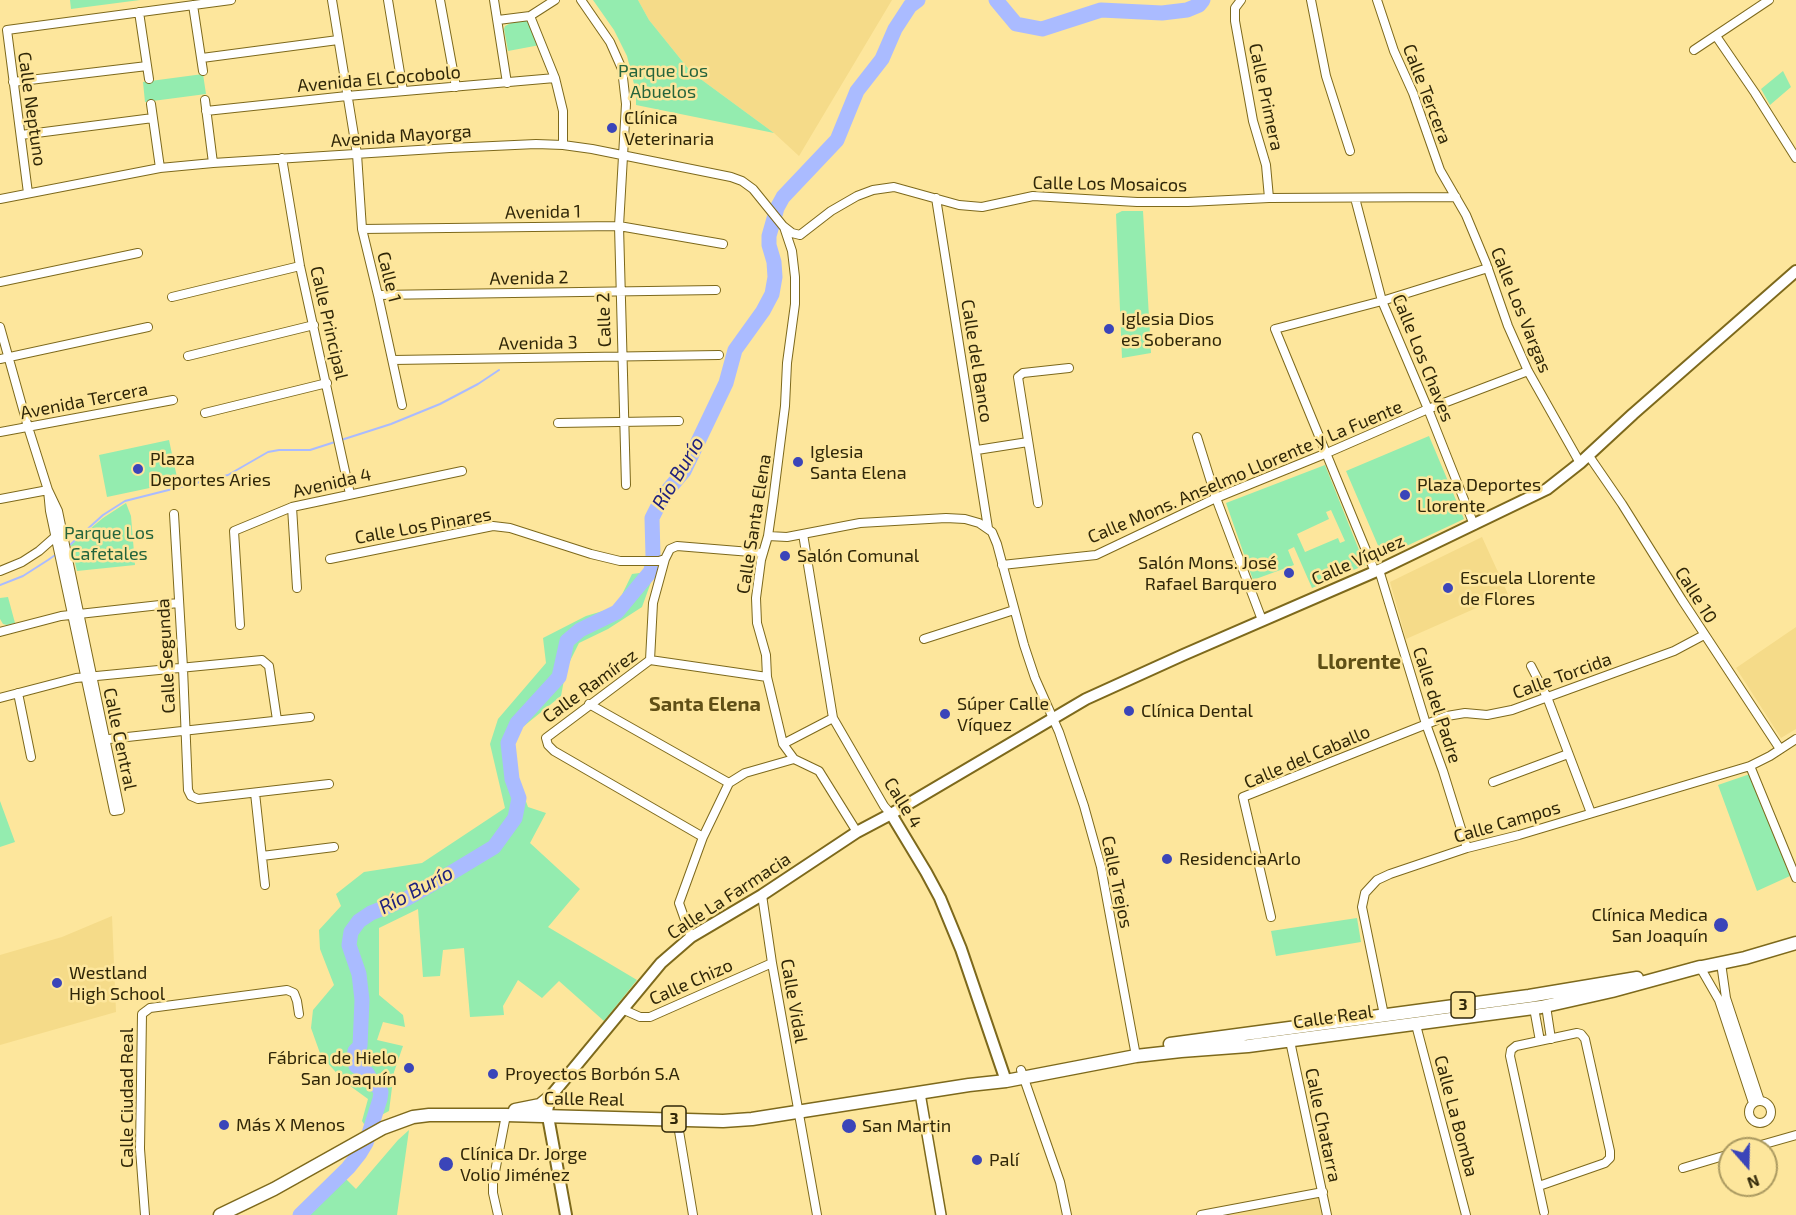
<!DOCTYPE html>
<html>
<head>
<meta charset="utf-8">
<style>
	body { margin:0 }
	#map { position:relative; width:1796px; height:1215px; overflow:hidden; background:#fde69c; font-family:"Exo 2",sans-serif }
	canvas { display:block }
	.north { position:absolute; left:1718px; top:1137px; width:60px; height:60px; box-sizing:border-box; background:#fde69c; border:2px solid #ab9a61; border-radius:50%; rotate:160deg; font-size:16px; font-weight:700; line-height:24px; text-align:center; color:#302708 }
	.north::after { content:''; display:block; margin:auto; width:21px; height:27px; background:#3b45b9; clip-path:polygon(50% 0,100% 100%,50% 72%,0 100%) }
</style>
</head>
<body>
<div id="map">
<canvas width="1796" height="1215"></canvas>
<div class="north">N</div>
</div>
<script>
const ctx = document.querySelector('canvas').getContext('2d');
ctx.lineJoin = 'round';
function paint(path, color) { ctx.fillStyle = color; ctx.fill(path, 'evenodd'); }
const toPath = rows => new Path2D(rows.map(r => 'M' + r).join(''));
function strokePath(path, color, width, dash) { ctx.strokeStyle = color; ctx.lineWidth = width; ctx.lineCap = dash ? 'butt' : 'round'; ctx.setLineDash(dash || []); ctx.stroke(path); }
function write(font, color, halo, rows, align = 'center') {
  ctx.font = font + ' "Exo 2",sans-serif'; ctx.lineWidth = 5; ctx.setLineDash([]); ctx.textBaseline = 'middle'; ctx.strokeStyle = halo; ctx.fillStyle = color; for (const [text, x, y, turn = 0] of rows) {
    ctx.save(); ctx.translate(x, y); ctx.rotate((+turn || 0) * Math.PI / 180); ctx.textAlign = isNaN(turn) ? turn : align; if (halo) ctx.strokeText(text, 0, 0); ctx.fillText(text, 0, 0); ctx.restore();
  }
}
const built = toPath([
	[638,0,892,0,799,156,774,133,691,72,649,20],
	[1482,537,1508,594,1406,639,1390,582],
	[1796,627,1796,729,1781,738,1736,668],
	[112,916,116,1012,0,1045,0,955,62,937],
	[1320,1197,1323,1215,1226,1215]
]);
const green = toPath([
	[70,0,140,0,71,9],
	[593,0,638,0,649,20,691,72,774,133,636,105,636,92,627,56,614,30],
	[529,20,540,45,508,51,504,29,505,26,513,22],
	[1783,71,1791,87,1770,105,1761,89],
	[203,74,206,94,145,102,143,82],
	[1122,211,1143,211,1151,353,1122,358,1116,214],
	[1429,436,1464,519,1383,557,1346,471],
	[169,440,178,482,107,497,99,455],
	[1325,465,1365,565,1312,588,1294,547,1288,550,1294,565,1253,580,1226,503],
	[1331,510,1345,541,1340,543,1338,538,1305,552,1297,534,1329,519,1326,512],
	[126,503,131,516,135,565,77,571,71,545,103,518],
	[655,571,642,607,608,629,579,643,566,669,561,696,519,730,510,748,511,760,528,807,546,813,530,843,580,889,548,927,637,980,604,1021,559,981,542,998,518,980,503,1006,504,1015,470,1017,464,948,443,950,440,976,423,977,418,909,379,928,379,995,403,1015,405,1027,383,1022,377,1040,403,1046,394,1072,389,1111,364,1124,362,1121,368,1099,346,1083,321,1056,311,1028,313,1010,334,985,320,949,319,930,341,906,336,894,364,872,422,863,505,808,490,744,498,719,546,663,543,638,586,616,616,607,632,574],
	[8,597,15,623,7,625,3,624,0,619,0,598],
	[1750,774,1790,876,1757,891,1718,785],
	[0,801,15,842,0,847],
	[1357,918,1361,942,1276,956,1271,931],
	[409,1130,397,1215,310,1215,345,1178,356,1189,398,1140]
]);
const stream = toPath([
	[0,585,23,576,48,560,71,544,103,515,125,501,228,475,268,452,279,450,310,450,391,424,440,404,478,384,499,370]
]);
const river = toPath([
	[996,0,1016,24,1042,29,1101,10,1162,13,1187,10,1199,5,1203,0],
	[300,1215,348,1168,360,1153,366,1143,380,1099,381,1092,378,1087,372,1082,367,1073,356,1066,354,1059,355,1051,360,1046,362,1000,359,974,349,945,351,932,359,921,371,913,406,899,441,879,494,847,515,818,519,798,512,779,508,743,517,723,559,677,567,641,580,630,617,612,651,571,653,556,652,518,663,496,684,471,726,383,735,350,763,311,772,294,775,277,774,262,769,245,769,236,777,208,783,197,837,140,857,91,882,59,895,29,910,6,918,0]
]);
const minor = toPath([
	[332,0,357,154,362,229,378,295,402,405],
	[388,0,403,91],
	[440,0,456,87],
	[494,0,507,83],
	[581,0,610,42,622,69,626,104,619,226,626,485],
	[1241,0,1235,8,1235,21,1253,121,1266,165,1269,198],
	[1311,0,1326,76,1350,151],
	[1377,0,1394,51,1413,93,1440,170,1466,215,1486,263,1508,326,1528,371,1580,463],
	[193,5,203,71],
	[139,12,149,79],
	[530,16,555,78,563,111,563,145],
	[498,20,530,16,555,0],
	[1716,36,1755,93,1796,158],
	[1694,50,1769,0],
	[202,58,338,40],
	[13,82,147,66],
	[205,100,213,163],
	[151,104,160,168],
	[206,111,347,96,555,78],
	[21,135,153,118],
	[282,158,300,266,350,494],
	[28,193,7,30,231,0],
	[936,198,988,528],
	[1355,198,1382,301,1428,409,1474,525],
	[0,199,160,168,213,163,450,148,536,144,563,145,592,149,731,177,742,181,753,189,783,226,792,233,800,235,831,211,857,196,873,190,894,187,959,205,982,207,1033,196,1137,202,1188,202,1269,198,1456,197],
	[784,227,792,251,795,277,795,304,787,363,785,406,773,501,768,536,761,560,756,598,757,623,766,655,767,677,783,744,794,759,819,771,857,832],
	[362,229,619,226,723,244],
	[0,282,138,253],
	[378,295,716,290],
	[172,297,300,266],
	[0,327,28,427,48,490,58,511,120,810,114,811,50,511,48,490],
	[188,356,314,325],
	[0,359,148,327],
	[393,360,719,355],
	[205,413,327,383],
	[558,423,679,421],
	[0,432,173,400],
	[1197,437,1216,498,1262,620],
	[977,450,1028,442],
	[1589,456,1622,504,1682,600,1780,749],
	[0,499,48,490],
	[1038,503,1018,377,1023,373,1069,368],
	[292,507,297,588],
	[174,514,183,668,188,790,191,796,198,799,329,784],
	[803,534,833,718,884,806,891,814],
	[768,536,787,537,860,523,946,518,965,519,979,523,992,532,997,544,1024,645,1035,678,1059,732,1084,806,1101,867,1136,1056],
	[330,559,493,526,510,528,591,554,620,561,659,561,665,559],
	[1002,565,1096,555,1216,498,1327,453,1428,409,1528,371],
	[1379,570,1426,724,1443,771,1467,848],
	[0,571,22,562,39,551,56,536],
	[1375,572,1275,329,1382,301,1488,268],
	[240,625,234,531,292,507,462,471],
	[0,632,61,616,178,603],
	[924,639,1014,610],
	[650,660,653,603,665,559,670,549,677,546,763,553],
	[1531,666,1547,697,1591,813],
	[18,693,31,757],
	[0,698,76,678,262,660,269,666,277,720],
	[589,704,729,783],
	[100,740,310,717],
	[783,744,833,718],
	[1750,766,1796,878],
	[1493,782,1568,754],
	[255,793,265,885],
	[703,837,554,751,548,745,546,738,650,660,767,677],
	[262,856,334,847],
	[762,895,772,963,817,1215],
	[1271,917,1243,797,1447,716,1465,713,1487,715,1512,710,1674,651,1704,635],
	[691,937,679,903,703,837,729,783,745,773,794,759],
	[1721,963,1726,998,1760,1101],
	[1700,967,1719,1000,1753,1103],
	[1546,1006,1551,1039],
	[1534,1008,1540,1041],
	[622,1009,640,1017,650,1017,772,963],
	[1384,1015,1362,907,1365,893,1377,880,1390,874,1467,848,1519,835,1750,766,1770,756,1796,739],
	[1416,1025,1466,1215],
	[1290,1041,1327,1215],
	[1021,1070,1060,1182,1067,1215],
	'1749 1112a11 11 0 1 1 22 0a11 11 0 1 1-22 0Z',
	[677,1119,693,1215],
	[1747,1149,1796,1135],
	[1683,1168,1730,1154],
	[1539,1186,1605,1163,1610,1158,1610,1151,1585,1039,1581,1034,1577,1033,1516,1046,1511,1050,1510,1056,1544,1212],
	[145,1215,140,1149,142,1014,150,1008,287,990,294,993,297,1001,299,1014],
	[498,1215,493,1193,493,1182,506,1115],
	[1201,1215,1323,1192]
]);
const tertiary = toPath([
	[920,1093,941,1215]
]);
const secondary = toPath([
	[891,814,926,872,940,898,961,949,1006,1081],
	[566,1215,547,1111,550,1097,661,963,691,937,762,895,857,832,891,814,1086,699,1183,655,1379,570,1547,489,1580,463,1633,414,1796,271]
]);
const primary = toPath([
	[1692,969,1745,958,1796,943],
	[1170,1044,1529,996,1637,978],
	[515,1110,540,1105,550,1097],
	[220,1215,274,1189,383,1128,413,1117,429,1115,506,1115,723,1121,752,1119,969,1085,1006,1081,1136,1056,1181,1051,1248,1046,1541,1007,1612,991,1700,967]
]);
const markers = [
	[612,128,6,"#3b45b9"],
	[1109,329,6,"#3b45b9"],
	[798,462,6,"#3b45b9"],
	[138,469,6,"#3b45b9"],
	[1405,495,6,"#3b45b9"],
	[785,556,6,"#3b45b9"],
	[1289,573,6,"#3b45b9"],
	[1448,588,6,"#3b45b9"],
	[1129,711,6,"#3b45b9"],
	[945,714,6,"#3b45b9"],
	[1167,859,6,"#3b45b9"],
	[1721,925,8,"#3b45b9"],
	[57,983,6,"#3b45b9"],
	[409,1068,6,"#3b45b9"],
	[493,1074,6,"#3b45b9"],
	[224,1125,6,"#3b45b9"],
	[849,1126,8,"#3b45b9"],
	[977,1160,6,"#3b45b9"],
	[446,1164,8,"#3b45b9"]
];
const shields = [
	[1463,1005,24],
	[674,1119,24]
];
const shieldNames = [
	["3",1463,1005],
	["3",674,1119]
];
const parkNames = [
	["Parque Los",663,71],
	["Abuelos",663,92],
	["Parque Los",109,533],
	["Cafetales",109,554]
];
const streetNames = [
	["Avenida El Cocobolo",379,79,-5],
	["Calle Tercera",1427,94,69],
	["Calle Primera",1266,97,78],
	["Calle Neptuno",32,109,82],
	["Avenida Mayorga",401,136,-4],
	["Calle Los Mosaicos",1110,184,1],
	["Avenida 1",543,212,-1],
	["Calle 1",389,277,76],
	["Avenida 2",529,278,-1],
	["Calle Los Vargas",1521,310,68],
	["Calle 2",604,320,-92],
	["Calle Principal",329,323,77],
	["Avenida 3",538,343,-1],
	["Calle Los Chaves",1423,358,68],
	["Calle del Banco",977,361,81],
	["Avenida Tercera",84,401,-11],
	["Calle Mons. Anselmo Llorente y La Fuente",1245,472,-23],
	["Avenida 4",332,483,-13],
	["Calle Santa Elena",754,524,-81],
	["Calle Los Pinares",423,526,-10],
	["Calle Víquez",1358,560,-24],
	["Calle 10",1696,595,58],
	["Calle Segunda",166,656,-93],
	["Calle Torcida",1562,676,-20],
	["Calle Ramírez",590,686,-36],
	["Calle del Padre",1437,705,72],
	["Calle Central",120,739,78],
	["Calle del Caballo",1307,757,-23],
	["Calle 4",903,803,58],
	["Calle Campos",1507,822,-16],
	["Calle Trejos",1117,882,78],
	["Calle La Farmacia",729,896,-33],
	["Calle Chizo",691,982,-24],
	["Calle Vidal",794,1001,80],
	["Calle Real",1333,1017,-8],
	["Calle Ciudad Real",127,1098,-90],
	["Calle Real",584,1099,1],
	["Calle La Bomba",1456,1116,75],
	["Calle Chatarra",1323,1125,78]
];
const poiNames = [
	["Clínica",624,118],
	["Veterinaria",624,139],
	["Iglesia Dios",1121,319],
	["es Soberano",1121,340],
	["Iglesia",810,452],
	["Santa Elena",810,473],
	["Plaza",150,459],
	["Deportes Aries",150,480],
	["Plaza Deportes",1417,485],
	["Llorente",1417,506],
	["Salón Comunal",797,556],
	["Salón Mons. José",1277,563,"right"],
	["Rafael Barquero",1277,584,"right"],
	["Escuela Llorente",1460,578],
	["de Flores",1460,599],
	["Súper Calle",957,704],
	["Víquez",957,725],
	["Clínica Dental",1141,711],
	["ResidenciaArlo",1179,859],
	["Clínica Medica",1708,915,"right"],
	["San Joaquín",1708,936,"right"],
	["Westland",69,973],
	["High School",69,994],
	["Fábrica de Hielo",397,1058,"right"],
	["San Joaquín",397,1079,"right"],
	["Proyectos Borbón S.A",505,1074],
	["Más X Menos",236,1125],
	["San Martin",862,1126],
	["Clínica Dr. Jorge",460,1154],
	["Volio Jiménez",460,1175],
	["Palí",989,1160]
];
const waterNames = [
	["Río Burío",678,473,-59],
	["Río Burío",416,890,-28]
];
const neighbourhoodNames = [
	["Santa Elena",705,704]
];
const quarterNames = [
	["Llorente",1359,662]
];
paint(built, '#f5db89');
paint(green, '#94ecaf');
strokePath(stream, '#abf', 2);
strokePath(river, '#abf', 15);
strokePath(minor, '#7d691c', 10);
strokePath(tertiary, '#7d691c', 12);
strokePath(secondary, '#7d691c', 14);
strokePath(primary, '#7d691c', 15);
strokePath(minor, '#fff', 8);
strokePath(tertiary, '#fff', 9);
strokePath(secondary, '#fff', 10);
strokePath(primary, '#fff', 12);
for (const [x, y, r, color] of markers) { const dot = new Path2D(); dot.arc(x, y, r, 0, 2 * Math.PI); ctx.fillStyle = color; ctx.fill(dot); strokePath(dot, '#fde69c', 2); }
for (const [x, y, w] of shields) { const box = new Path2D(); box.roundRect(x - w / 2, y - 13, w, 26, 4.5); ctx.fillStyle = '#fde69c'; ctx.fill(box); strokePath(box, '#302708', 1.5); }
write('bold 16px', '#302708', null, shieldNames);
write('18px', '#25643c', '#fde69c', parkNames);
write('18px', '#302708', '#fde69c', streetNames);
write('18px', '#302708', '#fde69c', poiNames, 'left');
write('italic 20px', '#1f217e', '#fde69c', waterNames);
write('bold 20px', '#5f4f16', '#fde69c', neighbourhoodNames);
write('bold 21px', '#5f4f16', '#fde69c', quarterNames);
</script>
</body>
</html>
